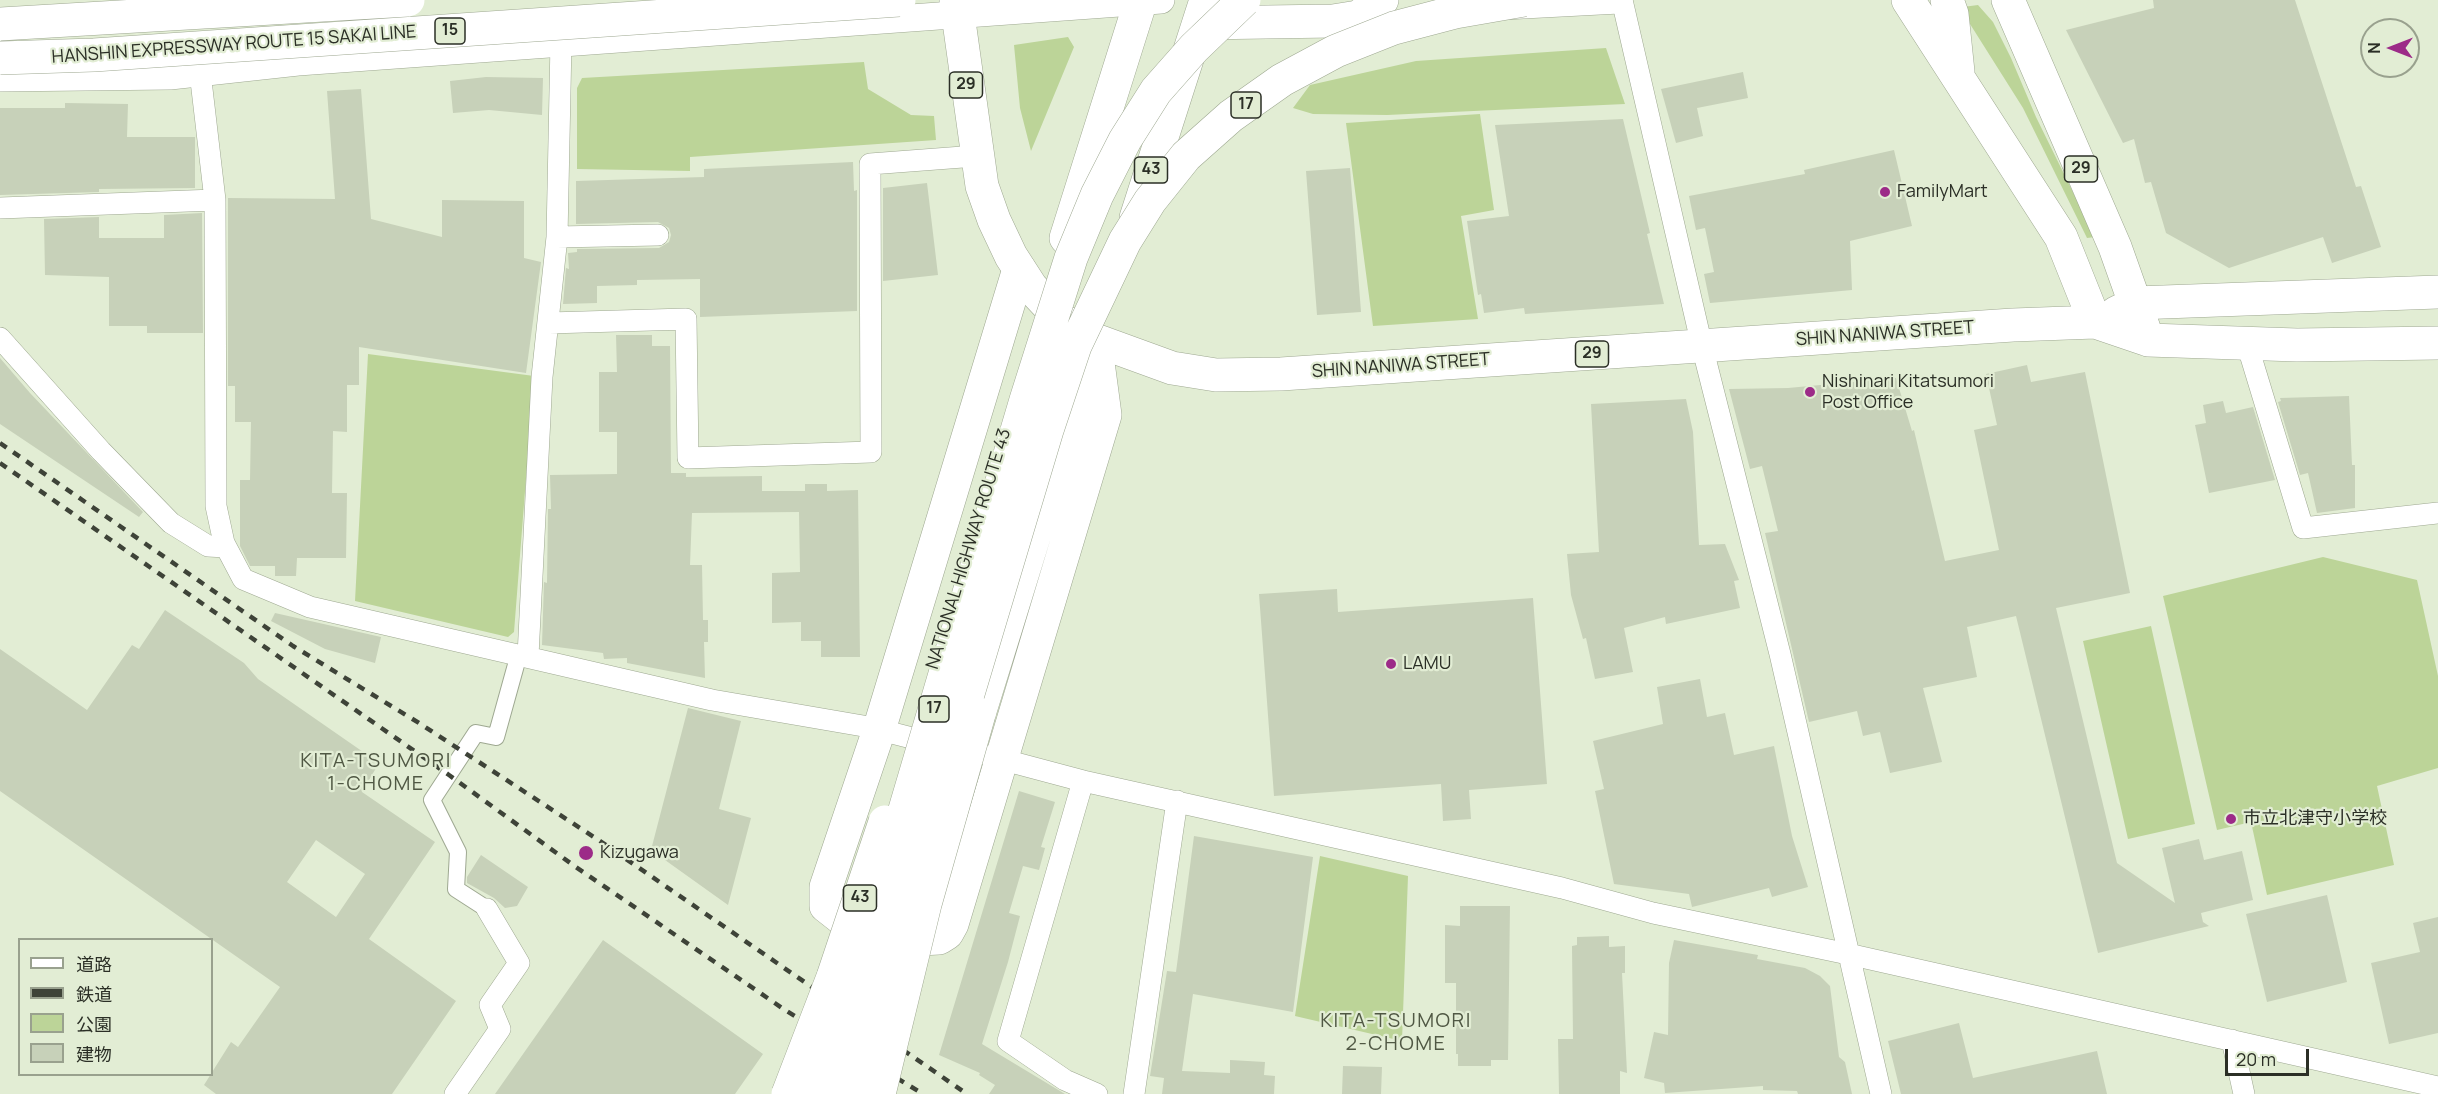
<!DOCTYPE html>
<html>
<head>
<meta charset="utf-8">
<style>
	body { margin:0 }
	#map { position:relative; width:2438px; height:1094px; overflow:hidden; background:#e2edd4; font-family:Manrope,"Noto Sans JP",sans-serif }
	canvas { display:block }
	.legend { position:absolute; left:18px; top:938px; width:195px; height:138px; box-sizing:border-box; background:#e2edd4; border:2px solid #99a18e; margin:0; padding:8px 10px; list-style:none; font-size:18px; color:#2b2f26 }
	.legend li { display:flex; align-items:center; gap:12px; height:30px }
	.legend b { width:30px; border:2px solid #99a18e }
	.north { position:absolute; left:2360px; top:18px; width:60px; height:60px; box-sizing:border-box; background:#e2edd4; border:2px solid #99a18e; border-radius:50%; rotate:270deg; font-size:16px; font-weight:700; line-height:24px; text-align:center; color:#2b2f26 }
	.north::after { content:''; display:block; margin:auto; width:21px; height:27px; background:#9c2b88; clip-path:polygon(50% 0,100% 100%,50% 72%,0 100%) }
	.scale { position:absolute; left:2225px; top:1049px; width:84px; height:27px; box-sizing:border-box; border:3px solid #2b2f26; border-top:0; padding-left:8px; font-size:18px; line-height:21px; white-space:nowrap; color:#2b2f26; -webkit-text-stroke:4px #e2edd4; paint-order:stroke }
</style>
</head>
<body>
<div id="map">
<canvas width="2438" height="1094"></canvas>
<ul class="legend">
<li><b style="height:8px;background:#fff"></b>道路</li>
<li><b style="height:8px;background:#3e4338"></b>鉄道</li>
<li><b style="height:16px;background:#bcd498"></b>公園</li>
<li><b style="height:16px;background:#c7d1b9"></b>建物</li>
</ul>
<div class="north">N</div>
<div class="scale">20 m</div>
</div>
<script>
const ctx = document.querySelector('canvas').getContext('2d');
ctx.lineJoin = 'round';
function paint(path, color) { ctx.fillStyle = color; ctx.fill(path, 'evenodd'); }
const toPath = rows => new Path2D(rows.map(r => 'M' + r).join(''));
function strokePath(path, color, width, dash) { ctx.strokeStyle = color; ctx.lineWidth = width; ctx.lineCap = dash ? 'butt' : 'round'; ctx.setLineDash(dash || []); ctx.stroke(path); }
function write(font, color, halo, rows, align = 'center') {
  ctx.font = font + ' Manrope,"Noto Sans JP",sans-serif'; ctx.lineWidth = 4.5; ctx.setLineDash([]); ctx.textBaseline = 'middle'; ctx.strokeStyle = halo; ctx.fillStyle = color; for (const [text, x, y, turn = 0] of rows) {
    ctx.save(); ctx.translate(x, y); ctx.rotate((+turn || 0) * Math.PI / 180); ctx.textAlign = isNaN(turn) ? turn : align; if (halo) ctx.strokeText(text, 0, 0); ctx.fillText(text, 0, 0); ctx.restore();
  }
}
const green = toPath([
	[1978,5,1993,22,2011,58,2036,117,2095,237,2087,238,2023,108,1970,24,1963,7],
	[1068,37,1074,47,1031,151,1020,108,1014,45],
	[1606,48,1625,104,1387,115,1313,114,1293,108,1310,85,1416,61],
	[864,62,868,89,911,115,934,116,936,140,690,157,690,171,577,169,577,88,582,78],
	[1480,114,1494,210,1461,216,1478,319,1373,326,1346,123],
	[368,354,534,376,514,632,508,637,355,601],
	[2323,557,2417,580,2438,676,2438,768,2377,786,2394,865,2267,895,2251,822,2217,830,2163,596],
	[2151,626,2195,824,2128,839,2083,641],
	[1320,856,1408,876,1402,1041,1295,1016]
]);
const building = toPath([
	[2153,0,2295,0,2356,187,2361,186,2381,247,2332,263,2323,237,2229,268,2166,233,2151,182,2145,183,2134,139,2123,143,2066,30,2154,8],
	[1743,72,1748,98,1697,108,1703,136,1676,143,1661,89],
	[486,77,543,78,542,115,489,110,453,113,450,81],
	[361,89,371,219,442,237,442,200,524,201,524,258,541,262,526,373,359,347,359,385,347,385,347,432,333,431,332,493,347,493,346,558,297,558,296,576,275,576,275,566,250,566,240,546,240,480,250,480,251,422,235,422,235,386,228,386,228,198,335,199,327,91],
	[65,103,128,104,127,137,195,137,195,188,99,189,99,192,0,195,0,108,65,108],
	[1623,119,1650,233,1647,234,1664,304,1525,314,1524,308,1484,313,1481,294,1478,295,1467,221,1509,216,1495,125],
	[1894,150,1912,226,1850,241,1852,290,1710,303,1704,274,1714,272,1705,228,1696,230,1689,196,1805,174,1804,170],
	[853,162,854,191,857,190,857,311,700,317,700,279,637,280,637,285,597,286,597,303,563,304,566,268,569,269,568,253,577,252,577,249,659,248,669,242,671,235,669,228,658,222,576,224,576,181,704,177,704,169],
	[1350,168,1361,312,1317,315,1306,171],
	[927,183,938,275,883,281,883,188],
	[202,213,203,333,147,333,147,326,109,326,109,277,45,275,44,219,99,217,99,238,164,238,164,215],
	[616,335,652,335,652,346,670,346,671,473,686,473,686,477,762,476,762,491,805,491,805,484,827,484,827,491,858,490,860,657,821,657,821,641,801,641,801,622,772,623,772,573,800,572,799,512,692,513,690,565,702,565,703,620,708,620,708,642,704,642,705,678,627,663,627,658,604,659,603,653,542,645,544,582,547,583,548,509,551,509,550,475,617,474,617,432,599,432,599,372,617,372],
	[0,358,30,393,143,512,139,517,0,424],
	[2027,365,2031,382,2085,372,2130,593,2056,608,2117,863,2175,903,2162,848,2199,839,2204,860,2242,851,2253,900,2201,913,2203,922,2209,926,2098,953,2016,616,1967,627,1977,677,1923,688,1942,762,1890,773,1880,732,1863,736,1857,711,1809,722,1765,533,1778,531,1762,466,1750,469,1729,389,1788,388,1896,378,1912,431,1914,430,1945,561,1999,550,1974,430,1997,425,1986,374],
	[2349,396,2352,465,2355,465,2355,508,2317,513,2308,473,2300,475,2278,402,2281,401,2280,398],
	[1686,399,1693,432,1699,545,1725,544,1739,580,1734,581,1740,608,1666,624,1665,617,1624,628,1633,672,1595,679,1586,638,1583,639,1571,595,1567,554,1599,552,1591,404],
	[2223,401,2226,413,2253,407,2275,480,2209,493,2195,425,2206,423,2203,405],
	[1337,589,1338,612,1533,598,1547,784,1469,790,1471,819,1443,821,1441,784,1274,796,1259,594],
	[165,610,244,663,258,679,379,763,362,792,435,842,369,939,456,1001,392,1094,216,1094,204,1085,231,1042,238,1047,280,987,0,791,0,649,87,710,132,645,139,649],
	[316,840,365,874,336,917,287,882],
	[275,613,381,637,375,663,325,649,271,621],
	[1700,679,1707,717,1725,713,1734,755,1774,746,1792,836,1808,887,1772,897,1769,888,1692,907,1689,894,1614,884,1595,791,1604,789,1593,741,1663,724,1657,687],
	[688,708,741,721,719,809,751,818,728,905,651,850],
	[1019,791,1055,802,1041,847,1045,848,1039,870,1023,866,1009,913,1020,916,1008,962,982,1044,1065,1094,989,1094,995,1085,979,1075,980,1073,939,1055],
	[1194,836,1313,857,1293,1012,1193,994,1182,1071,1230,1073,1230,1060,1265,1062,1264,1075,1275,1076,1274,1094,1162,1094,1164,1078,1150,1076,1167,971,1176,972],
	[481,855,528,887,517,906,505,908,494,898,467,883,467,877],
	[2327,895,2347,982,2267,1002,2246,914],
	[1460,906,1510,906,1508,1060,1491,1060,1491,1066,1458,1066,1458,1054,1456,1054,1456,983,1445,983,1445,925,1460,926],
	[2438,917,2438,1033,2389,1044,2371,963,2420,952,2413,923],
	[1609,936,1609,947,1625,946,1625,973,1622,973,1627,1073,1620,1071,1620,1094,1559,1094,1558,1039,1573,1039,1572,946,1577,945,1577,937],
	[603,940,763,1054,735,1094,495,1094],
	[1674,940,1758,955,1757,959,1805,968,1820,976,1830,986,1839,1057,1845,1062,1852,1094,1798,1094,1797,1091,1763,1090,1763,1086,1665,1093,1664,1083,1644,1078,1654,1032,1668,1035,1669,963],
	[1959,1023,1973,1078,2097,1051,2107,1094,1901,1094,1888,1041],
	[1343,1066,1382,1067,1381,1094,1342,1094]
]);
const pedestrian = toPath([
	[487,909,456,889,458,852,432,800,476,733,496,737,519,654]
]);
const minor = toPath([
	[1622,0,1702,346,1780,654,1881,1094],
	[200,72,215,200,216,506,224,543,243,579,310,607,712,700,869,727,935,744],
	[0,208,215,200],
	[557,237,658,235],
	[549,323,686,319,688,458,871,452,870,164,976,156],
	[0,338,101,451,171,523,208,546,226,547],
	[2247,344,2303,528,2438,513],
	[528,656,542,377,557,237,561,42],
	[989,756,1083,781,1562,888,1653,913,1848,954,2438,1087],
	[1083,781,1008,1041,1065,1080,1097,1094],
	[2232,1040,2244,1094],
	[455,1094,500,1029,490,1005,519,963,487,909],
	[1134,1094,1177,801]
]);
const tertiary = toPath([
	[1504,6,1619,0],
	[0,78,170,76,298,62,1161,0]
]);
const primary = toPath([
	[956,0,982,186,994,220,1011,256,1031,287,1062,320,1095,340,1172,368,1216,375,1281,374,2013,325,2095,322,2148,340,2297,345,2438,343],
	[1908,0,2061,237,2095,322],
	[1947,0,1952,14,1958,72],
	[2008,0,2115,247,2148,340],
	[2116,313,2136,303,2438,292]
]);
const trunk = toPath([
	[1201,23,1333,21,1358,17,1382,0],
	[1136,218,1206,0],
	[1066,238,1141,0],
	[1019,269,879,730,826,887,826,906,840,917,920,939,939,938,947,933,952,924,1105,415,1095,340],
	[979,714,1092,349]
]);
const rail = toPath([
	[0,443,293,646,419,723,600,841,967,1094],
	[0,463,449,775,573,865,785,1010,923,1094]
]);
const trunkBridge = toPath([
	[788,1094,833,977,885,822],
	[879,1094,925,904,979,714]
]);
const motorwayBridge = toPath([
	[0,24,408,0],
	[0,58,94,55,899,0],
	[821,1094,1026,400,1071,258,1097,195,1125,140,1156,91,1194,48,1244,0],
	[848,1094,1047,430,1075,346,1125,241,1150,201,1186,156,1231,116,1282,80,1336,51,1394,28,1455,12,1524,0]
]);
const markers = [
	[1885,192,6,"#9c2b88"],
	[1810,392,6,"#9c2b88"],
	[1391,664,6,"#9c2b88"],
	[2231,819,6,"#9c2b88"],
	[586,853,8,"#9c2b88"]
];
const shields = [
	[450,31,30],
	[966,85,33],
	[1246,105,30],
	[2081,169,33],
	[1151,170,33],
	[1592,354,33],
	[934,709,30],
	[860,898,33]
];
const shieldNames = [
	["15",450,31],
	["29",966,85],
	["17",1246,105],
	["29",2081,169],
	["43",1151,170],
	["29",1592,354],
	["17",934,709],
	["43",860,898]
];
const streetNames = [
	["HANSHIN EXPRESSWAY ROUTE 15 SAKAI LINE",234,45,-4],
	["SHIN NANIWA STREET",1885,334,-4],
	["SHIN NANIWA STREET",1401,366,-4],
	["NATIONAL HIGHWAY ROUTE 43",969,549,-73]
];
const poiNames = [
	["FamilyMart",1897,192],
	["Nishinari Kitatsumori",1822,382],
	["Post Office",1822,403],
	["LAMU",1403,664],
	["市立北津守小学校",2243,819],
	["Kizugawa",600,853]
];
const neighbourhoodNames = [
	["KITA-TSUMORI",376,761],
	["1-CHOME",376,784],
	["KITA-TSUMORI",1396,1021],
	["2-CHOME",1396,1044]
];
paint(green, '#bcd498');
paint(building, '#c7d1b9');
strokePath(pedestrian, '#9ea891', 18);
strokePath(minor, '#9ea891', 22);
strokePath(tertiary, '#9ea891', 28);
strokePath(primary, '#9ea891', 34);
strokePath(trunk, '#9ea891', 34);
strokePath(pedestrian, '#fff', 16);
strokePath(minor, '#fff', 21);
strokePath(tertiary, '#fff', 27);
strokePath(primary, '#fff', 33);
strokePath(trunk, '#fff', 33);
strokePath(rail, '#3e4338', 4.5, [8, 8]);
strokePath(trunkBridge, '#9ea891', 34, []);
strokePath(motorwayBridge, '#9ea891', 34, []);
strokePath(trunkBridge, '#fff', 33);
strokePath(motorwayBridge, '#fff', 33);
for (const [x, y, r, color] of markers) { const dot = new Path2D(); dot.arc(x, y, r, 0, 2 * Math.PI); ctx.fillStyle = color; ctx.fill(dot); strokePath(dot, '#e2edd4', 2); }
for (const [x, y, w] of shields) { const box = new Path2D(); box.roundRect(x - w / 2, y - 13, w, 26, 4.5); ctx.fillStyle = '#e2edd4'; ctx.fill(box); strokePath(box, '#2b2f26', 1.5); }
write('bold 16px', '#2b2f26', null, shieldNames);
write('18px', '#2b2f26', '#e2edd4', streetNames);
write('18px', '#2b2f26', '#e2edd4', poiNames, 'left');
ctx.letterSpacing = '1.5px';
write('20px', '#505844', '#e2edd4', neighbourhoodNames);
ctx.letterSpacing = '0px';
</script>
</body>
</html>
